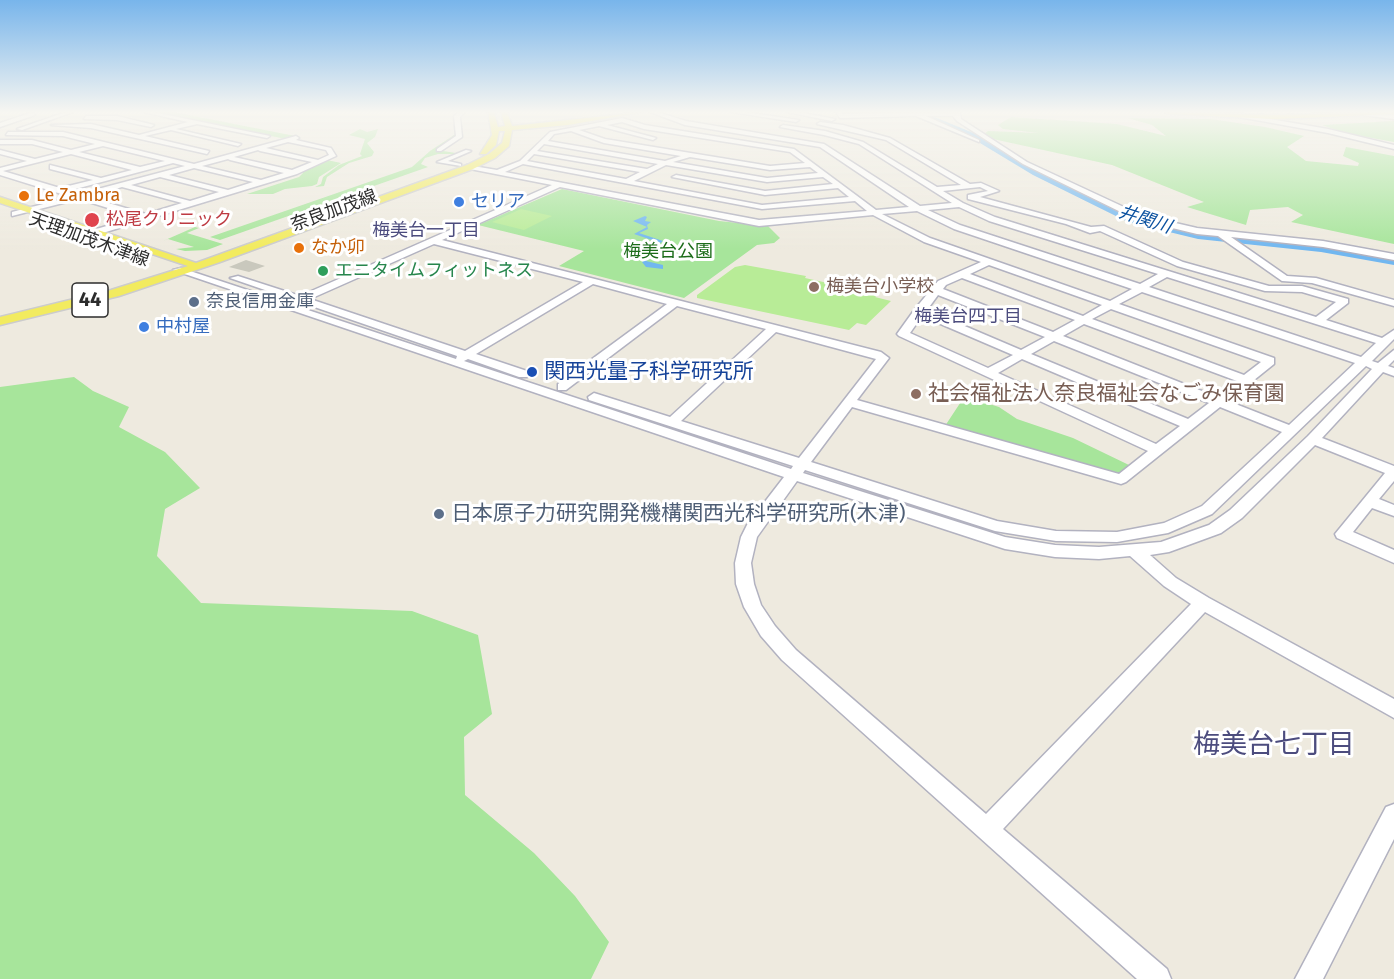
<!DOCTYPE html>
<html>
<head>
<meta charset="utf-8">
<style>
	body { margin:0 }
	canvas { display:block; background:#eeeadf }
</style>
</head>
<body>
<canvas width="1394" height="979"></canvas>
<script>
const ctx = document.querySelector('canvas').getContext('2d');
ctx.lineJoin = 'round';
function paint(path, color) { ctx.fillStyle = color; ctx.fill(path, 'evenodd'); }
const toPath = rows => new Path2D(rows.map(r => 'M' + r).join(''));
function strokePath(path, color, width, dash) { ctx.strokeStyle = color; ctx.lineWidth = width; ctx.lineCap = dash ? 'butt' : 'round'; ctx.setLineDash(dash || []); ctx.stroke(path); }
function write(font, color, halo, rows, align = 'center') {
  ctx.font = font + ' "Fira Sans","Noto Sans JP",sans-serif'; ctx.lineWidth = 6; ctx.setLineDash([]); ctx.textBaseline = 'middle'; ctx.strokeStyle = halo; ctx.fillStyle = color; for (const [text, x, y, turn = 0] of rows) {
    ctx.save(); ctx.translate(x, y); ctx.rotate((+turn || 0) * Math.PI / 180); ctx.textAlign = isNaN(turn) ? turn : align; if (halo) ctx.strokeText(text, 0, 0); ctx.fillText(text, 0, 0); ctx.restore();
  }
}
const green = toPath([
	[150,112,174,112,295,136,286,139],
	[1011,117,1117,124,1166,136,1152,125,1128,118,1210,119,1265,127,1304,136,1287,147,1306,161,1358,166,1359,163,1343,156,1346,147,1394,156,1394,244,1291,222,1303,215,1288,207,1250,210,1246,225,1187,207,1204,202,1112,165,993,139,984,134,988,131,1039,133,1003,129,998,125],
	[1394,121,1394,142,1344,133,1322,125],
	[360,129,367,132,378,129,375,137,367,143,374,152,372,156,349,163,327,177,324,186,315,187,321,184,323,177,339,165,362,156,360,154,365,139,349,135],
	[457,133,456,138,437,150,462,154,438,154,425,158,421,164,428,167,220,240,210,237,412,167,430,151],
	[327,160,341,163,319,177,317,184,312,186,285,189,273,194,247,194,299,177,303,173,301,171],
	[562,189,719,221,768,226,780,238,774,243,757,245,684,298,559,266,584,251,478,225],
	[195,227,199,228,187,233,223,244,207,250,185,251,176,249,194,247,168,239,163,241],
	[74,377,93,391,129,407,119,427,165,452,200,488,165,509,157,556,201,603,412,611,478,635,492,714,464,737,465,795,534,853,575,896,609,942,591,979,0,979,0,387],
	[970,388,977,400,999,407,1017,419,1073,438,1129,465,1120,473,1112,474,945,426]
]);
const pitch = toPath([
	[521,209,552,216,524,230,492,222],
	[745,265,806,276,805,278,878,294,875,297,891,301,866,325,857,323,849,330,697,298,697,295,735,267]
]);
const water = toPath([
	[645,216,647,217,645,221,651,222,647,225,648,229,639,233,663,241,658,245,660,249,646,261,663,265,663,269,646,267,642,262,656,249,655,241,634,234,647,227,633,221]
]);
const river = toPath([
	[912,112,922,112,981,136,1041,171,1136,216,1198,231,1321,244,1394,257,1394,265,1321,252,1198,239,1128,222,1033,175,975,140,912,112]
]);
const building = toPath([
	[246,260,265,266,249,272,229,267]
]);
const minor = toPath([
	[33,112,35,115,0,127,0,123,33,112],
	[66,112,73,112,22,130,17,129,66,112],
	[143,112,153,112,270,136,267,138,197,124,176,129,241,144,238,146,171,130,145,136,209,151,207,154,91,128,51,125,91,124,139,135,188,122,143,112],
	[459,112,465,112,460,117,462,137,441,151,437,151,437,149,456,136,454,116,459,112],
	[650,112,657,112,686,121,824,144,920,206,952,203,859,144,824,135,780,127,783,125,825,131,863,142,937,187,961,185,886,140,817,124,820,122,843,125,890,138,970,184,981,183,999,191,980,197,1091,227,1104,226,1183,262,1269,286,1302,286,1348,299,1348,303,1326,320,1382,338,1394,330,1394,339,1372,361,1378,363,1394,350,1394,360,1388,366,1394,368,1394,376,1383,372,1322,438,1394,466,1394,481,1379,499,1394,505,1394,516,1372,508,1353,532,1394,550,1394,563,1337,538,1335,534,1385,473,1315,445,1242,518,1221,533,1169,552,1150,555,1176,578,1209,598,1394,699,1394,718,1205,612,1003,829,1167,969,1171,979,1137,979,782,660,761,636,744,607,736,584,735,563,741,537,747,525,784,477,173,270,181,268,456,359,457,356,230,278,238,276,300,296,552,185,470,169,467,165,497,170,520,161,550,132,622,118,645,125,794,149,876,210,909,207,820,147,685,125,650,112],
	[622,122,644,129,790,152,805,163,770,166,605,139,579,130,599,126,653,140,656,138,607,125,622,122],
	[571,131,604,143,681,156,665,161,548,141,554,134,571,131],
	[544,144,658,164,647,169,537,151,544,144],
	[534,154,640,172,626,179,527,161,534,154],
	[690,157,770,170,810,167,818,173,767,178,673,162,690,157],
	[523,164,762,209,855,201,867,211,759,220,505,172,523,164],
	[666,165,767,182,823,177,833,184,765,191,676,175,672,177,765,195,838,188,849,197,762,205,634,181,666,165],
	[560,187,759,226,873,215,924,242,981,262,938,281,915,309,897,334,899,336,1148,451,1119,474,857,400,889,358,881,352,442,240,560,187],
	[980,187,988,191,968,195,968,199,1066,224,1090,233,1100,231,1177,266,1265,291,1302,292,1336,302,1316,317,995,217,963,203,943,191,980,187],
	[959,207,989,221,1158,274,1140,284,960,225,928,210,959,207],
	[917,211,954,229,1132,289,1110,301,930,238,882,214,917,211],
	[434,244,583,282,465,351,310,299,434,244],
	[989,265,1102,305,1083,316,970,274,989,265],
	[1167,277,1376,343,1361,357,1149,287,1167,277],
	[962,278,1075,320,1053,332,943,289,946,285,962,278],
	[593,284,667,304,558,384,558,390,566,390,677,306,766,329,670,417,594,393,588,397,589,400,793,466,791,469,464,361,468,359,519,377,527,377,527,371,476,354,593,284],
	[1142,292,1355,363,1289,425,1228,401,1274,364,1274,358,1119,304,1142,292],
	[938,295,1045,337,1021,350,927,310,938,295],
	[1111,309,1261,362,1244,375,1092,319,1111,309],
	[922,316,1013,355,988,368,910,333,922,316],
	[1084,324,1237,381,1217,397,1063,336,1084,324],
	[776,332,876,359,799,458,681,421,776,332],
	[1054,341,1209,403,1188,419,1031,354,1054,341],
	[1022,359,1180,426,1156,444,998,373,1022,359],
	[1366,366,1372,369,1308,436,1230,510,1209,525,1161,542,1099,547,1055,545,1005,537,803,473,805,470,995,531,1056,541,1117,542,1168,533,1212,514,1366,366],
	[852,407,1121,484,1126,482,1220,407,1282,432,1202,506,1164,523,1117,532,1056,531,997,521,811,462,852,407],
	[797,481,1005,549,1055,557,1099,559,1130,556,1164,586,1191,604,986,814,796,650,775,626,761,605,754,584,751,563,757,537,797,481],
	[731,112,744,112,799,120,796,122,731,112],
	[787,112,798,112,835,119,832,121,787,112],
	[836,112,842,112,842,114,960,112,961,119,1027,162,1141,215,1197,228,1323,241,1394,254,1394,260,1323,247,1231,237,1287,276,1316,278,1394,300,1394,306,1312,283,1282,281,1218,236,1197,234,1135,219,1023,164,957,121,953,116,926,116,979,140,979,142,916,116,840,118,836,112],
	[1364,112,1394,115,1394,119,1362,115,1364,112],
	[1241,114,1328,129,1394,145,1394,149,1328,133,1239,117,1241,114],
	[86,116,117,116,154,125,151,127,117,120,84,119,86,116],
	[8,132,63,132,194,164,296,136,299,138,296,140,331,148,336,156,297,174,96,235,93,234,93,230,137,217,79,199,12,216,12,212,71,197,0,175,0,168,27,161,0,154,0,150,35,159,63,152,32,144,0,144,0,140,32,140,71,150,95,144,63,136,6,135,8,132],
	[288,142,326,150,329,155,318,160,266,148,288,142],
	[103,146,165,161,140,167,79,152,103,146],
	[258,150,260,151,312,162,292,170,234,157,258,150],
	[71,154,132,170,101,178,50,165,50,169,93,180,60,188,3,171,71,154],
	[228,159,230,160,284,173,261,180,202,166,228,159],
	[173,163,185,166,79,194,68,191,173,163],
	[194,168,253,182,228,190,169,175,194,168],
	[160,177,219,192,190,201,131,185,160,177],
	[122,187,182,203,146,214,88,197,122,187],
	[466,150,471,151,448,161,461,164,461,166,437,162,466,150],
	[1394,804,1394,839,1323,979,1295,979,1386,807,1394,804]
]);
const major = toPath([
	[488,112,494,112,498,127,505,126,501,112,507,112,512,126,643,112,568,125,512,130,509,146,495,158,473,169,220,262,119,296,0,325,0,317,111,290,188,266,0,203,0,197,196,263,467,165,489,154,502,143,505,131,499,131,496,145,486,154,480,154,492,135,488,112],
	[1165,112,1275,115,1394,112,1394,114,1275,119,1168,114,1165,112]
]);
const markers = [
	[24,196,6,"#e8710a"],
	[459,202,6,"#3f7fe0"],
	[92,220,8,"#e0444e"],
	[299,248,6,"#e8710a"],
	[323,271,6,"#2e9e5b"],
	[814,287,6,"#8d6e63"],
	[194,302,6,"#5c6f8a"],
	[144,327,6,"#3f7fe0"],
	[532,372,6,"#1a4fb4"],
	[916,394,6,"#8d6e63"],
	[439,514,6,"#5c6f8a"]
];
const farFoodnames = [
	["Le Zambra",36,196],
	["なか卯",311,248]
];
const farShopnames = [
	["セリア",471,202],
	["中村屋",156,327]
];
const farStreetnames = [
	["奈良加茂線",334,211,-20],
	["天理加茂木津線",89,240,20]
];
const farHealthnames = [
	["松尾クリニック",106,220]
];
const farWaternames = [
	["井関川",1145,220,18]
];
const farNeighbourhoodnames = [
	["梅美台一丁目",426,231],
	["梅美台四丁目",968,317]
];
const farParknames = [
	["梅美台公園",668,252]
];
const farLeisurenames = [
	["エニタイムフィットネス",335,271]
];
const farEducationnames = [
	["梅美台小学校",826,287]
];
const farServicenames = [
	["奈良信用金庫",206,302]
];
const shields = [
	[90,300,36]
];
const shieldNames = [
	["44",90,300]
];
const transitNames = [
	["関西光量子科学研究所",544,372]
];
const educationNames = [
	["社会福祉法人奈良福祉会なごみ保育園",928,394]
];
const serviceNames = [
	["日本原子力研究開発機構関西光科学研究所(木津)",451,514]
];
const nearNeighbourhoodnames = [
	["梅美台七丁目",1274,745]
];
paint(green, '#a7e59b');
paint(pitch, '#b8ec97');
paint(water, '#71b7f0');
paint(river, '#71b7f0');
paint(building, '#c9c8bd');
strokePath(minor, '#b2b2c0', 3);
strokePath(major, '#ccc', 3);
paint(minor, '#fff');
paint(major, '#f2eb5f');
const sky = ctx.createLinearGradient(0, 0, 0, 249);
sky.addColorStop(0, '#78b5eb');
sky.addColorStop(0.45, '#f7f6f1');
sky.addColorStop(1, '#f7f6f100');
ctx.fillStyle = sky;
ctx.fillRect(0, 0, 1394, 249);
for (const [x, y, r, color] of markers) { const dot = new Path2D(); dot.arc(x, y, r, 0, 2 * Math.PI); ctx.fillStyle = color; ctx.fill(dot); strokePath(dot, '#fff', 2); }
write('18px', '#c56008', '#fff', farFoodnames, 'left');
write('18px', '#366cbe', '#fff', farShopnames, 'left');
write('18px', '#2c2c2c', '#fff', farStreetnames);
write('18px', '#be3a42', '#fff', farHealthnames, 'left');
write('italic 18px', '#0c52a0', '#fff', farWaternames);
write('18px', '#4c4c7e', '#fff', farNeighbourhoodnames);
write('18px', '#1c6c1a', '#fff', farParknames);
write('18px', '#27864d', '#fff', farLeisurenames, 'left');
write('18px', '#785e54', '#fff', farEducationnames, 'left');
write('18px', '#4e5e75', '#fff', farServicenames, 'left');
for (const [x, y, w] of shields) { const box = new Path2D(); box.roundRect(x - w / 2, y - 17, w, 34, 4.5); ctx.fillStyle = '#fff'; ctx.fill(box); strokePath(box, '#2c2c2c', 1.5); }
write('bold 20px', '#2c2c2c', null, shieldNames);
write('21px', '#164399', '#fff', transitNames, 'left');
write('21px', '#785e54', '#fff', educationNames, 'left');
write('21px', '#4e5e75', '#fff', serviceNames, 'left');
write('27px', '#4c4c7e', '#fff', nearNeighbourhoodnames);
</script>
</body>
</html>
